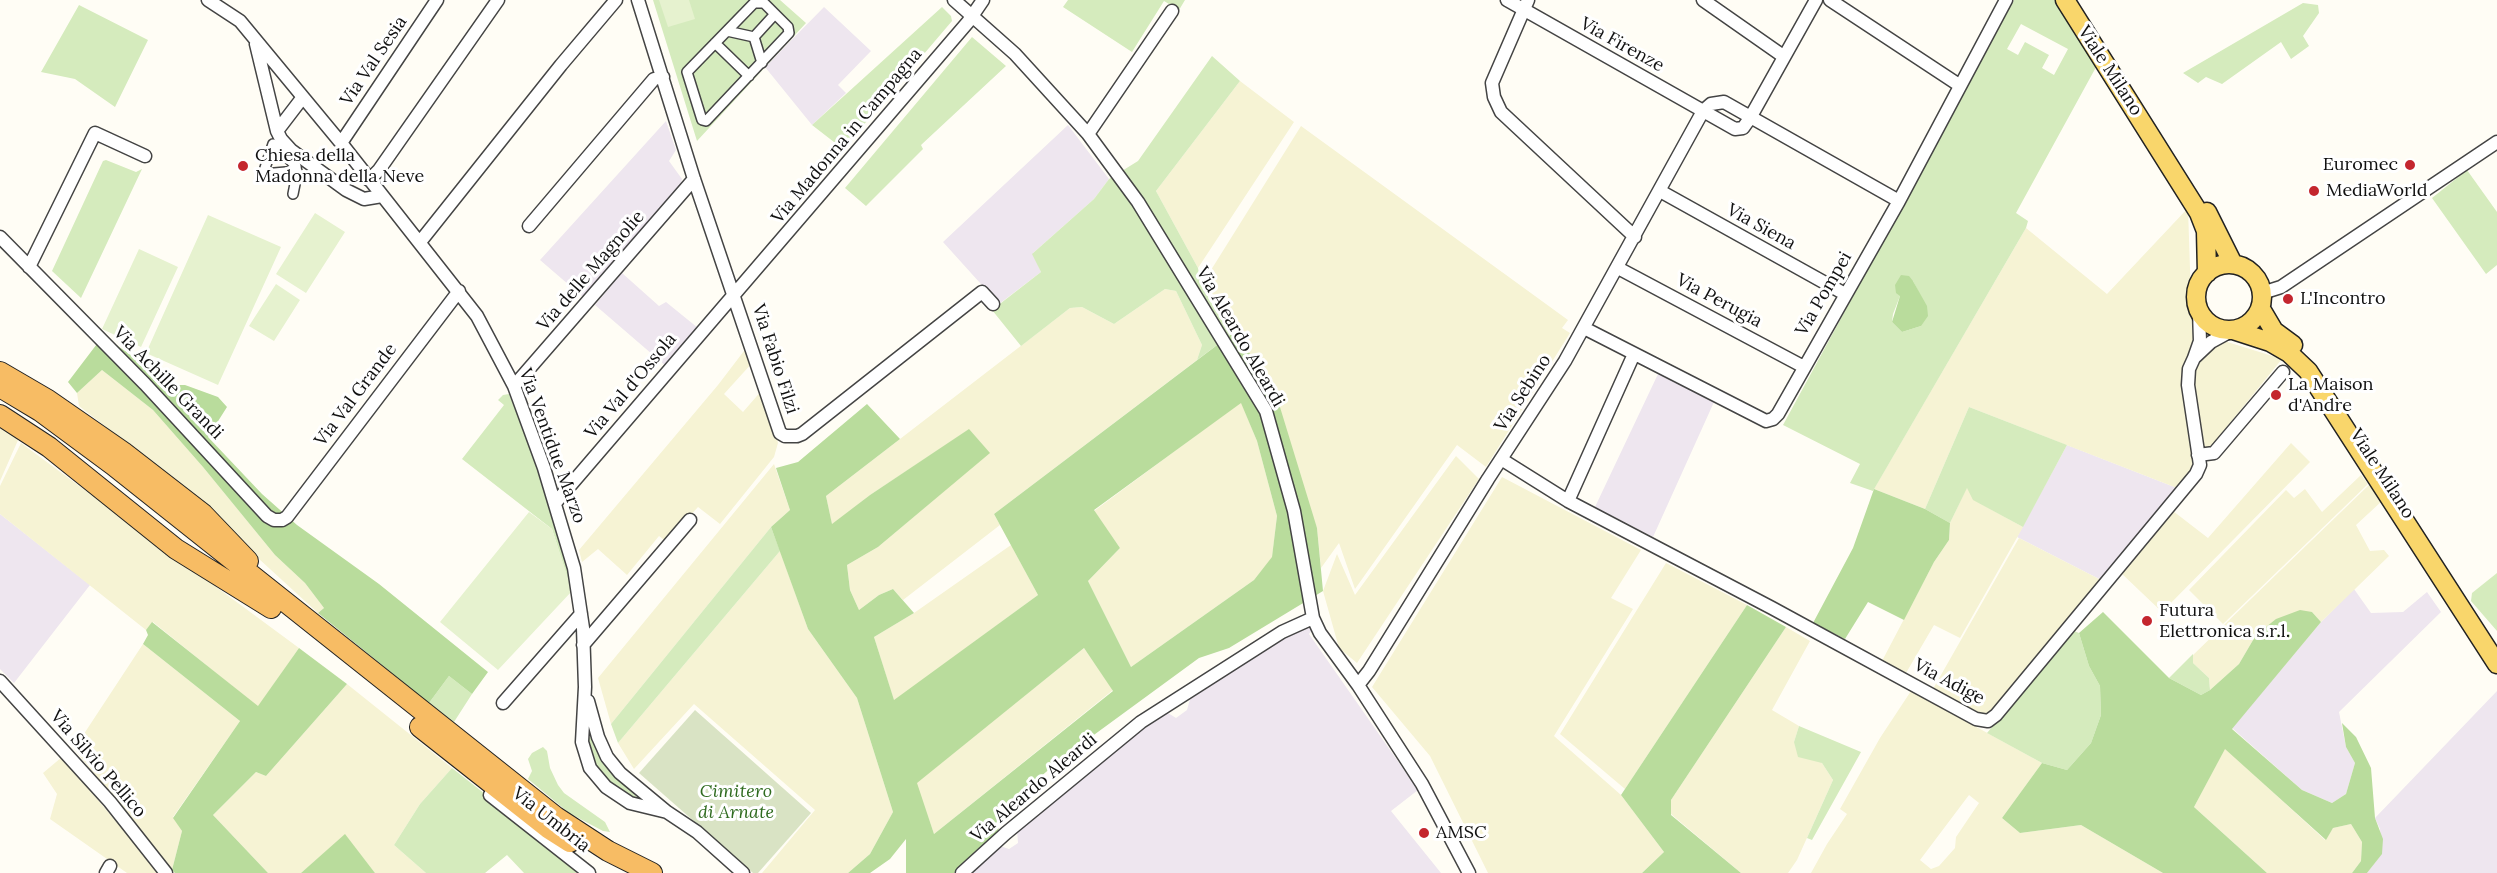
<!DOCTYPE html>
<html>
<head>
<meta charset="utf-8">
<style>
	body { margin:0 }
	canvas { display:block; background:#fffdf5 }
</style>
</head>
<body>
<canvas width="2497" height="873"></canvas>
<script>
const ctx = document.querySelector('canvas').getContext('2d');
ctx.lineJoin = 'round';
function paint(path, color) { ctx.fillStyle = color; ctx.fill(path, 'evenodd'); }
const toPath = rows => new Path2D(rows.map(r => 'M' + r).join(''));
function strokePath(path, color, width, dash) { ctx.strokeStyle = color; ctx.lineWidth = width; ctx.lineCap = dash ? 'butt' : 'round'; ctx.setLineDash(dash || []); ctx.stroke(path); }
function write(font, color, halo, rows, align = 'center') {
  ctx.font = font + ' Lora,serif'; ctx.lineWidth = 6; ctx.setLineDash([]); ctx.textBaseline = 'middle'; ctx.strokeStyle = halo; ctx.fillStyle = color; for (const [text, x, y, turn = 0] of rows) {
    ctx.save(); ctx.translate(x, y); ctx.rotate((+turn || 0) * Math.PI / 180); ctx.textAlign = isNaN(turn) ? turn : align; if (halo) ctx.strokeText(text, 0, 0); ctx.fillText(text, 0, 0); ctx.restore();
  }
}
const industrial = toPath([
	[824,7,871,51,838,85,846,93,812,125,765,67],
	[666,121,676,150,669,161,682,179,680,186,583,297,540,260],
	[1068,125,1109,179,1094,199,1033,253,1041,272,999,304,943,242],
	[622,273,659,306,666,302,698,328,667,367,595,305],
	[1658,374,1714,402,1653,537,1595,507],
	[2067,445,2177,488,2101,580,2017,537],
	[0,514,90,585,14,683,0,669],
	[2354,589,2371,613,2403,612,2427,592,2441,612,2339,712,2346,747,2355,763,2346,794,2332,803,2302,790,2232,728,2321,622],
	[1308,626,1312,630,1309,634,1418,790,1391,811,1441,873,968,873,1000,846,1009,849,1018,843,1017,829,1146,725,1168,713,1176,718,1187,710,1190,699,1299,628],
	[2497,691,2497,873,2367,873,2382,853,2380,829,2375,818]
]);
const farmland = toPath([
	[1240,81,1294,122,1198,268,1156,191],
	[1301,126,1568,320,1562,328,1570,333,1486,467,1457,445,1355,589,1339,543,1321,568,1317,528,1233,333,1201,286],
	[2188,208,2192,331,2282,359,2177,488,1969,407,1925,509,1874,489,2026,228,2107,294],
	[1165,289,1176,291,1202,345,1197,360,994,514,1000,525,903,600,893,589,879,595,859,610,850,590,847,565,878,547,989,453,969,430,870,495,832,525,826,496,1070,308,1082,307,1114,324],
	[747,347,753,362,724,394,743,412,763,389,778,443,774,457,720,524,698,507,667,542,659,536,627,575,598,549,582,562,579,550,718,385],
	[102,370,153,410,203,467,275,555,305,583,324,608,318,613,163,471,79,406,77,393],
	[1241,402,1257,441,1277,516,1272,558,1254,580,1131,667,1088,581,1120,548,1094,511],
	[0,425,19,438,0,481],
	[21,443,299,648,258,707,153,622,146,630,0,514,0,486],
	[2291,443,2310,462,2162,612,2120,572,2173,511,2208,538],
	[1456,456,1479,479,1357,663,1339,648,1323,591,1337,554,1355,595],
	[774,464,790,510,771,527,611,724,598,678],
	[2361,475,2368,484,2223,624,2189,590,2286,490,2294,498,2305,489,2322,512],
	[1502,477,1641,550,1611,598,1633,609,1554,736,1621,795,1664,852,1642,873,1488,873,1430,756,1372,687],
	[2371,483,2382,501,2356,525,2370,551,2384,550,2389,556,2321,622,2312,612,2256,635,2239,664,2210,690,2209,678,2193,663,2193,655],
	[1967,487,1974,500,2023,527,1960,638,1934,625,1906,673,1882,661,1934,562,1949,540,1950,523],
	[2019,538,2101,580,1991,713,1976,713,1933,689],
	[1011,545,1038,595,894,701,874,637,914,613],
	[780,551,808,629,857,698,893,812,870,854,848,873,762,873,815,810,694,704,634,769,618,743],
	[1666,563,1747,605,1625,789,1560,734],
	[1786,627,1810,641,1772,710,1799,726,1794,742,1822,763,1833,780,1797,860,1788,873,1741,873,1671,814,1671,800],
	[143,644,240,721,173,817,182,831,172,870,74,749],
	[1084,648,1113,690,934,834,916,783],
	[347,684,452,768,420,804,394,845,426,873,375,873,345,835,301,873,268,873,213,815,256,772,266,776],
	[1911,691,2042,763,2002,818,2020,833,2081,825,2163,873,1811,873,1827,844,1847,814,1840,809,1880,738],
	[1969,795,1979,803,1956,837,1955,848,1939,866,1931,869,1920,860],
	[2225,748,2325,840,2333,828,2351,824,2362,842,2361,861,2352,873,2267,873,2194,807],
	[62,757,159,873,127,873,50,819,57,794,43,773]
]);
const green = toPath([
	[653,0,780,0,806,23,697,141],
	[1068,0,1185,0,1179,10,1164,1,1132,52,1063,7],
	[2014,0,2057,0,2097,62,2095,69,2016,213,2028,221,2026,228,1873,491,1850,483,1860,464,1783,425],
	[2021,24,2068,49,2054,75,2042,68,2049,55,2025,42,2018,55,2007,49],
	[1913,281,1922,299,1921,326,1902,332,1892,322,1893,314,1900,296],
	[2303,3,2318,5,2319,13,2303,36,2309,46,2291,59,2281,42,2222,84,2206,77,2198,83,2183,73],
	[79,5,148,40,115,107,75,79,41,72],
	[942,7,951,16,952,21,843,149,812,125],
	[972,37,1006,66,921,145,923,149,866,206,845,188],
	[1212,56,1240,81,1156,191,1198,268,1201,286,1233,333,1197,360,1202,345,1176,291,1165,289,1114,324,1082,307,1070,308,1021,346,992,310,1041,272,1032,254,1094,199,1109,179,1138,161],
	[106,160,136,172,142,169,81,298,52,271,103,161],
	[2467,170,2497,212,2497,265,2486,274,2432,198],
	[509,394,547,491,573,585,570,586,552,529,462,459,504,405,498,400,503,395],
	[1969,407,2067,445,2023,527,1973,500,1967,488,1950,523,1925,509],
	[771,527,780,551,618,743,611,724],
	[2497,573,2497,631,2471,601,2472,593],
	[2074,631,2079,633,2089,666,2100,686,2101,715,2091,743,2067,770,2042,763,1987,733],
	[2193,654,2193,663,2209,678,2210,690,2201,695,2169,678],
	[449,676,472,694,454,722,429,703],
	[1799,726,1861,752,1812,840,1807,838,1833,780,1822,763,1798,757,1794,742],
	[590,737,610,772,637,797,637,799,610,782,598,768,591,756,587,741],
	[543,747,547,751,550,768,558,785,564,793,605,822,610,832,603,831,569,813,528,779,532,771,528,759,532,753],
	[452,768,574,864,576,873,524,873,507,855,485,873,426,873,394,845,420,804]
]);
const forest = toPath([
	[1901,275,1909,276,1913,281,1927,306,1928,316,1921,326,1902,332,1892,322,1900,296,1896,293,1895,285],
	[1233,333,1272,381,1317,528,1323,591,1229,648,1199,658,1061,759,1001,811,998,833,954,873,906,873,906,839,890,859,870,873,848,873,870,854,893,812,857,698,808,629,771,527,790,510,776,468,798,462,867,404,900,439,826,496,832,524,870,495,969,429,990,453,878,547,847,565,850,590,859,610,879,595,893,589,914,613,874,637,894,700,1038,595,994,514],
	[1241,403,1257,441,1277,516,1272,557,1254,580,1131,667,1088,581,1120,548,1094,510],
	[1084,648,1113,691,934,834,917,783],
	[103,336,137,359,158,385,185,385,218,397,227,407,208,437,262,494,297,525,379,584,488,672,472,694,449,676,429,703,318,613,324,608,305,583,275,555,203,467,153,410,102,370,77,393,68,382],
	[1874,489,1925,509,1950,523,1949,540,1934,562,1904,620,1868,602,1845,639,1813,623,1853,548],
	[1747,605,1786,627,1671,800,1671,815,1741,873,1642,873,1664,852,1621,795],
	[2300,610,2312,612,2321,622,2232,729,2302,790,2332,803,2346,794,2355,763,2346,747,2342,723,2356,737,2371,768,2375,818,2383,839,2382,854,2367,873,2352,873,2361,861,2362,842,2351,824,2333,828,2326,840,2225,749,2194,807,2267,873,2163,873,2081,825,2020,833,2002,818,2042,763,2067,770,2091,743,2101,715,2100,686,2089,666,2079,633,2103,612,2169,678,2201,695,2210,690,2239,664,2256,635,2276,619],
	[152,622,258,706,299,648,347,684,266,776,256,772,213,815,268,873,175,873,172,870,182,831,173,818,240,721,143,644,148,635,146,630],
	[345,834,375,873,301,873]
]);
const cemetery = toPath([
	[695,710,811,813,758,873,753,873,639,773]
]);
const pitch = toPath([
	[659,0,689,0,695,19,668,27],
	[315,213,345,232,306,293,276,274],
	[208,215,281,247,218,385,146,353],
	[139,249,178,267,141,347,102,329],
	[276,284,300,300,274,341,249,326],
	[529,512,552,529,572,591,498,670,440,622]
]);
const pedestrian = toPath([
	[754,3,764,3,788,27,789,33,706,121,702,120,687,72,754,3],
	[727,31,754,37,762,63],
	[754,37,775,14],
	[715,43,749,76],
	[293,194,297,174,296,166,273,144,263,174,297,171]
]);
const minor = toPath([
	[208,0,240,21,341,143,477,316,514,386,544,468,574,568,583,628,585,687,582,742,590,768,606,787,630,803,667,812],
	[638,0,694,179,780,433,785,436,797,436,802,434,982,292,993,304],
	[954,0,1015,54,1088,134,1138,202,1266,411,1294,511,1313,618,1320,633,1358,685,1422,784,1469,873],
	[1507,0,1735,129,1743,128,1750,118,1816,0],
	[1528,0,1492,83,1494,97,1501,112,1635,237],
	[1703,0,1783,56],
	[1830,0,1959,85],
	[256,44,277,131,281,139,291,150,346,190,364,199,382,196],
	[277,131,303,97],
	[1088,134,1172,11],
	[341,143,437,0],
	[369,180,379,170,498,0],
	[1660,191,1845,294],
	[529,226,654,79,663,77],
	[0,237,145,384,267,516,274,520,282,520,287,517,459,291],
	[420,242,561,65,616,0],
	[29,267,95,133,145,156],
	[1618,268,1804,367],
	[2262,293,2281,287,2497,142],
	[2199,311,2200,341,2194,358,2211,342,2233,330],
	[1584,328,1766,421,1773,419,1778,414,1899,201,2006,0],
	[514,386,694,179],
	[2198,455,2214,453,2283,372],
	[1501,459,1568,501,1772,608,1976,719,1988,721,1996,715,2196,474,2200,465,2188,385,2189,369,2194,358],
	[1568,501,1634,354],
	[556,502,968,22,983,0],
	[583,645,690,520],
	[0,681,110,802,166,873],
	[1358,685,1369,671,1488,479,1565,361,1703,111,1711,104,1724,102,1899,201],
	[588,701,598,737,607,757,620,773,667,812,697,832,743,873],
	[503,703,581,614],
	[490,795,589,873],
	[106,873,110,866],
	[962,873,1006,833,1141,722,1282,632,1313,618]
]);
const primary = toPath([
	[2065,0,2199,213,2206,231,2207,273],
	[2207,212,2233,264],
	'2196 297a33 33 0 1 1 66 0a33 33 0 1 1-66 0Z',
	[2261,309,2274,331,2293,345],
	[2233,330,2270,342,2289,353,2308,371,2497,664]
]);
const trunk = toPath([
	[0,372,48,400,123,452,203,514,248,561],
	[0,387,40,411,113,465,556,817,608,851,652,873],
	[0,415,49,447,176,549,271,608],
	[420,727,548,828,570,842]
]);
const markers = [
	[2410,165,6,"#c4262e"],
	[243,166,6,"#c4262e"],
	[2314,191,6,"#c4262e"],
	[2288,299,6,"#c4262e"],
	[2276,395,6,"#c4262e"],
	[2147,621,6,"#c4262e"],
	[1424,833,6,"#c4262e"]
];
const streetNames = [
	["Via Firenze",1622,45,29],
	["Via Val Sesia",374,61,-56],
	["Viale Milano",2110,71,57],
	["Via Madonna in Campagna",847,136,-50],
	["Via Siena",1761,227,29],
	["Via delle Magnolie",591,271,-49],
	["Via Pompei",1824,294,-60],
	["Via Perugia",1719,301,28],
	["Via Aleardo Aleardi",1240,337,60],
	["Via Fabio Filzi",775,359,72],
	["Via Achille Grandi",168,383,46],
	["Via Val d'Ossola",631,386,-50],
	["Via Sebino",1523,393,-57],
	["Via Val Grande",356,395,-53],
	["Via Ventidue Marzo",552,446,70],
	["Viale Milano",2382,474,57],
	["Via Adige",1949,682,28],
	["Via Silvio Pellico",98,764,49],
	["Via Aleardo Aleardi",1034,788,-40],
	["Via Umbria",551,820,38]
];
const poiNames = [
	["Chiesa della",255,156],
	["Madonna della Neve",255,177],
	["Euromec",2398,165,"right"],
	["MediaWorld",2326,191],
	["L'Incontro",2300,299],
	["La Maison",2288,385],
	["d'Andre",2288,406],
	["Futura",2159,611],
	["Elettronica s.r.l.",2159,632],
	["AMSC",1436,833]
];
const parkNames = [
	["Cimitero",736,792],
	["di Arnate",736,813]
];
paint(industrial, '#eee6ef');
paint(farmland, '#f6f3d4');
paint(green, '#d5ebbd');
paint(forest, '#b9dc9c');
paint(cemetery, '#d9e3c4');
paint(pitch, '#e6f2cf');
strokePath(pedestrian, '#444', 12);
strokePath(minor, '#444', 15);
strokePath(primary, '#222', 21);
strokePath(trunk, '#222', 22);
strokePath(pedestrian, '#fff', 9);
strokePath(minor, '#fff', 12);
strokePath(primary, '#f9d66b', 18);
strokePath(trunk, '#f7bc64', 20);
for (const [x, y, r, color] of markers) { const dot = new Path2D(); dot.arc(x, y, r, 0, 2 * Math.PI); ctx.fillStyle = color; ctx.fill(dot); strokePath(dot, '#fff', 2); }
write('18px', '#111', '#fff', streetNames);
write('18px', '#111', '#fff', poiNames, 'left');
write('italic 18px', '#2f6b1f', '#fff', parkNames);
</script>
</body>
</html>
